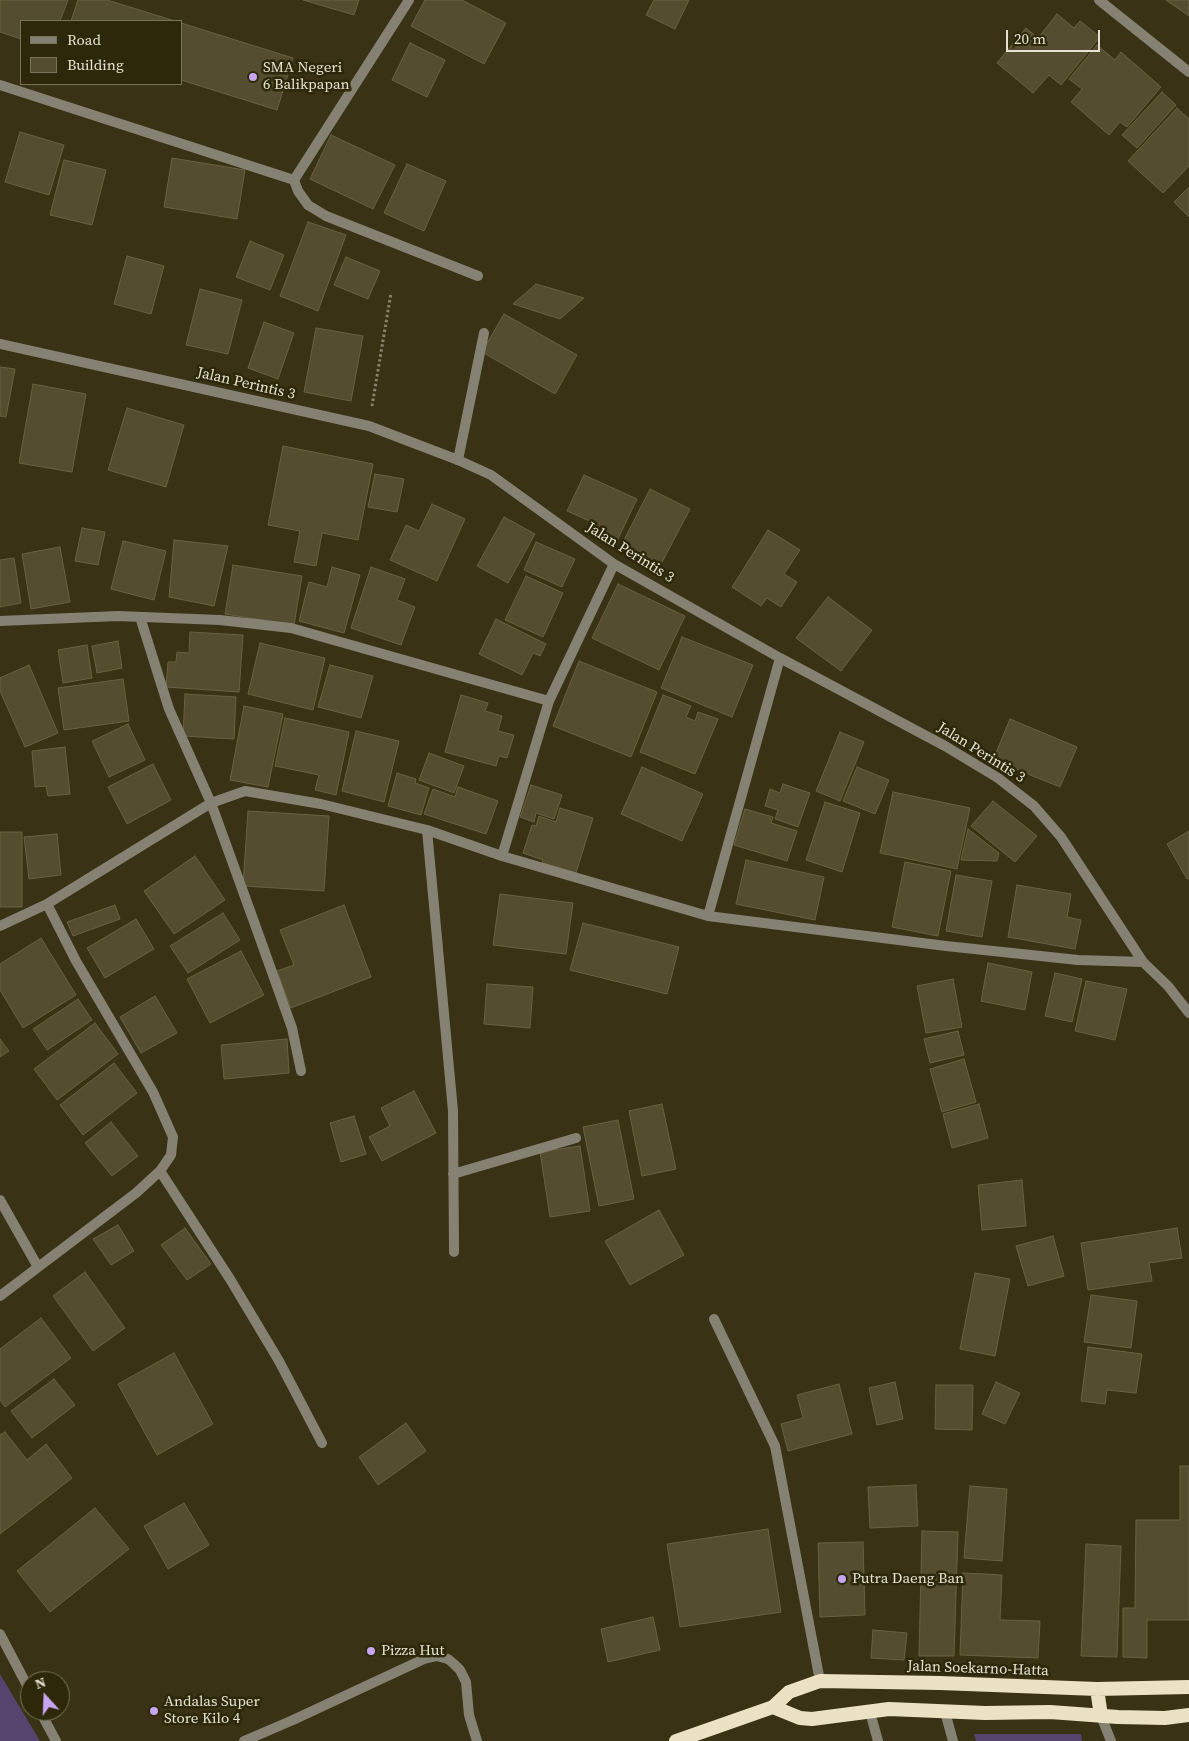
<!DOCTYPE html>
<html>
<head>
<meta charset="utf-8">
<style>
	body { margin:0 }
	#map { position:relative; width:1189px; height:1741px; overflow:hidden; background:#393214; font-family:"Source Serif 4",serif }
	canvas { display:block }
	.legend { position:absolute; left:20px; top:20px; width:162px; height:65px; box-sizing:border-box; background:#2e280a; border:1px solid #777259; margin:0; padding:6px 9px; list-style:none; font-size:15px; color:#e5e1d0 }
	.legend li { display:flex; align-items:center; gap:10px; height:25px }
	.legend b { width:25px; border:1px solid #777259 }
	.north { position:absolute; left:20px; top:1671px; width:50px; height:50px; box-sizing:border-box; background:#2e280a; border:1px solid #777259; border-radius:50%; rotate:340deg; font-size:14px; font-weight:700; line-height:20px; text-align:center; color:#e5e1d0 }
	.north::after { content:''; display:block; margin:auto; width:18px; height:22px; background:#c6a6f0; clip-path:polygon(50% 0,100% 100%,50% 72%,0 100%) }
	.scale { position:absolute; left:1006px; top:30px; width:94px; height:22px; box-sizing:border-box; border:2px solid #e5e1d0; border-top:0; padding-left:6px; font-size:15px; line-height:18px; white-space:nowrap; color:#e5e1d0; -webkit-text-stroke:4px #2e280a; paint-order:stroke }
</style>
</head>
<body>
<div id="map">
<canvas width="1189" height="1741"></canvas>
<ul class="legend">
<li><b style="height:6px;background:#858274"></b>Road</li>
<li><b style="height:14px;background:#544d2f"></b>Building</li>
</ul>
<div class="north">N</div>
<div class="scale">20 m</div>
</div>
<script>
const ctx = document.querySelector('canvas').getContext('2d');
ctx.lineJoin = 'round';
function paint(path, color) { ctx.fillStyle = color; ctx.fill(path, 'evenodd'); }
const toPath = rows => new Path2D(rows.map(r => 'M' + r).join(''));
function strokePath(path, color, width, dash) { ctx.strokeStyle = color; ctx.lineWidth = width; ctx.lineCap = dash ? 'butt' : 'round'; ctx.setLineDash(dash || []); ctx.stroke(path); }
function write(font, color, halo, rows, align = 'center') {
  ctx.font = font + ' "Source Serif 4",serif'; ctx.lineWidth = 5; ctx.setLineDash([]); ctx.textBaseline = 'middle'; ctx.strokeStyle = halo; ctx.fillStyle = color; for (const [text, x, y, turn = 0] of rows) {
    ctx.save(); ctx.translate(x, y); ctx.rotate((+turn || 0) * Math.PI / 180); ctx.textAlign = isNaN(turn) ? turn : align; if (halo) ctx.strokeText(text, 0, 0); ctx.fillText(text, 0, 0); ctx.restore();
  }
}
const green = toPath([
	[0,1674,40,1741,0,1741],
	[974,1734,1081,1734,1082,1741,976,1741]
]);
const building = toPath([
	[0,0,68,0,60,21,21,21,21,39,0,32,0,0],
	[78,0,107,0,175,21,71,21,78,0],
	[303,0,359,0,354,15,303,0],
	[425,0,462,0,506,23,484,64,411,26,425,0],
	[654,0,689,0,675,29,646,15,654,0],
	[1166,0,1189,0,1189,16,1166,0],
	[1057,14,1074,28,1080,21,1100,37,1061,85,1049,75,1033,93,997,63,1026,28,1038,38,1057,14],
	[181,23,293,58,277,110,181,80,181,23],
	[410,43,445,60,427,97,392,80,410,43],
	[1097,45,1115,60,1121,52,1161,87,1127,127,1120,122,1109,135,1071,102,1082,89,1069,79,1097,45],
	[1162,92,1176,105,1137,148,1122,135,1162,92],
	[1177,108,1189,119,1189,166,1163,193,1128,161,1177,108],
	[20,132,64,145,49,195,5,182,20,132],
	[331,135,395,165,373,209,310,179,331,135],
	[172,158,245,170,237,219,164,207,172,158],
	[64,160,106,170,92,225,50,215,64,160],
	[407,164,446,181,424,231,384,213,407,164],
	[1189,187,1189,217,1174,202,1189,187],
	[308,222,346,235,318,311,280,296,308,222],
	[250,241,284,255,270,290,236,277,250,241],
	[127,256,164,266,151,314,114,304,127,256],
	[346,257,380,271,368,299,334,285,346,257],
	[536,284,584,298,560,319,513,304,536,284],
	[200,289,242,300,228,354,186,345,200,289],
	[504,314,577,355,555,394,482,352,504,314],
	[264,322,294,333,278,379,248,368,264,322],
	[316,328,363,336,351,401,304,392,316,328],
	[0,367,15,369,6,417,0,416,0,367],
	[33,384,86,394,72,472,19,463,33,384],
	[127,408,184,425,166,487,108,470,127,408],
	[283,446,373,464,358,540,322,533,316,566,294,562,300,531,268,525,283,446],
	[375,474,404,479,397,512,368,507,375,474],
	[584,475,637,499,616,543,590,531,594,523,567,511,584,475],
	[650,489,690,509,660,566,621,546,650,489],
	[432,504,465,519,437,581,390,560,406,525,419,531,432,504],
	[504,517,535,534,508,583,477,566,504,517],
	[82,528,105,532,98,565,75,561,82,528],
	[768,530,800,550,784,574,797,582,781,607,767,598,761,606,732,587,768,530],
	[174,540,228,546,214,606,169,597,174,540],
	[123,541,166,551,154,600,111,589,123,541],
	[536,542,575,559,562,587,524,570,536,542],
	[60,547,70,602,31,609,22,554,60,547],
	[14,558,21,603,0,607,0,560,14,558],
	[233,565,302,576,294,625,225,614,233,565],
	[332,567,360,575,344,633,299,621,309,582,327,587,332,567],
	[371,567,405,579,397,600,415,607,401,645,351,628,371,567],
	[526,576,563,593,543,637,505,620,526,576],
	[618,584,685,616,659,670,592,638,618,584],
	[828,597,872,630,841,671,796,638,828,597],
	[496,619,546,644,540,656,533,653,522,675,479,654,496,619],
	[190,632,243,635,239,692,166,687,168,662,176,662,177,652,189,653,190,632],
	[682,637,753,665,732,717,661,688,682,637],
	[118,641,122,668,97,673,92,646,118,641],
	[260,643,325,658,313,710,248,694,260,643],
	[87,645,92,678,63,683,58,650,87,645],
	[579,661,657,692,631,757,553,726,579,661],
	[29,665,58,733,25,747,0,691,0,678,29,665],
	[330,665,373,676,361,718,318,707,330,665],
	[123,679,129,721,64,730,58,688,123,679],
	[185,694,236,697,234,739,183,736,185,694],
	[461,695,488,703,485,711,502,716,498,731,514,735,507,758,499,756,496,766,445,752,461,695],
	[663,695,691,706,686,717,695,721,698,712,718,719,695,774,640,752,663,695],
	[244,706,283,714,268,787,230,780,244,706],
	[285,718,349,732,336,795,315,790,319,775,275,766,285,718],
	[1010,719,1077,747,1060,787,993,760,1010,719],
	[128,724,145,760,109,777,92,741,128,724],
	[356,731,399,741,384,802,342,791,356,731],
	[840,732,864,742,840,801,816,791,840,732],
	[65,747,70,794,48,796,46,786,35,787,32,751,65,747],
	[429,753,464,766,454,793,419,780,429,753],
	[153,764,171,800,127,824,108,787,153,764],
	[642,767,703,794,682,841,621,814,642,767],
	[857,767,889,780,875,814,843,801,857,767],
	[397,773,416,779,415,783,429,788,421,815,388,806,397,773],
	[783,784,810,793,798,827,775,819,778,810,765,806,770,789,780,793,783,784],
	[531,785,562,795,554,819,536,813,534,822,520,817,531,785],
	[458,787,498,801,486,834,424,814,433,789,455,797,458,787],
	[893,792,970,808,957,869,880,853,893,792],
	[993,801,1037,836,1015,862,971,826,993,801],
	[825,802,860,813,842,872,806,860,825,802],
	[560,808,593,818,576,873,542,863,543,860,523,853,532,825,536,826,539,816,556,822,560,808],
	[745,809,773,817,771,823,797,831,787,861,734,845,745,809],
	[248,811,329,816,324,891,243,886,248,811],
	[968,829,999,853,997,861,961,860,968,829],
	[1189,831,1189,878,1187,879,1167,844,1189,831],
	[0,832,22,832,22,907,0,907,0,832],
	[57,834,61,875,29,879,24,837,57,834],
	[195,856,225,900,174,934,144,891,195,856],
	[746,860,824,877,815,920,736,904,746,860],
	[905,862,951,871,938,936,892,927,905,862],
	[956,875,992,881,982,937,946,931,956,875],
	[1017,885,1071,894,1067,917,1081,920,1075,949,1008,937,1017,885],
	[500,894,573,903,566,954,493,945,500,894],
	[115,905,120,919,73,936,67,922,115,905],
	[344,905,371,977,291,1008,277,971,294,965,280,930,344,905],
	[223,913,240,940,188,973,170,946,223,913],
	[136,919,154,949,105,978,87,948,136,919],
	[583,923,679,947,667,994,570,970,583,923],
	[41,938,76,995,23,1028,0,990,0,964,41,938],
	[241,951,264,995,210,1023,187,979,241,951],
	[988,963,1032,972,1025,1010,981,1001,988,963],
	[1055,973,1082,979,1072,1022,1045,1016,1055,973],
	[953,979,962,1027,926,1033,917,986,953,979],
	[1086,981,1127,989,1115,1040,1075,1031,1086,981],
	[487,984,533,987,530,1028,484,1024,487,984],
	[155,996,177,1033,141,1053,120,1017,155,996],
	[78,999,92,1020,47,1050,33,1029,78,999],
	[95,1023,118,1054,57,1100,34,1069,95,1023],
	[958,1031,964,1055,930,1063,924,1039,958,1031],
	[0,1039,9,1051,0,1057,0,1039],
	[287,1039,289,1073,224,1079,221,1045,287,1039],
	[964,1059,976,1102,942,1112,930,1069,964,1059],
	[114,1063,137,1093,83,1135,60,1105,114,1063],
	[414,1091,436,1133,382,1161,369,1137,390,1126,381,1108,414,1091],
	[662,1104,676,1169,642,1176,629,1111,662,1104],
	[979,1104,988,1138,952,1148,943,1114,979,1104],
	[354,1116,366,1154,341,1162,330,1123,354,1116],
	[618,1120,634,1199,599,1206,583,1127,618,1120],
	[111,1122,138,1156,112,1176,85,1143,111,1122],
	[580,1146,590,1211,550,1217,540,1152,580,1146],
	[1022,1180,1026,1226,982,1230,978,1185,1022,1180],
	[659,1210,684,1255,630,1285,605,1241,659,1210],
	[118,1225,134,1251,111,1265,93,1239,118,1225],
	[185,1228,211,1264,187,1280,161,1245,185,1228],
	[1177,1228,1182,1258,1149,1263,1152,1281,1088,1290,1081,1243,1177,1228],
	[1053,1236,1064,1276,1028,1286,1016,1246,1053,1236],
	[85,1272,125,1328,93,1351,53,1296,85,1272],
	[975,1273,1010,1279,995,1356,960,1349,975,1273],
	[1091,1295,1137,1301,1131,1348,1084,1342,1091,1295],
	[41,1318,71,1358,5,1407,0,1400,0,1349,41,1318],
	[1088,1347,1142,1354,1136,1393,1107,1390,1105,1404,1081,1401,1088,1347],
	[174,1353,213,1424,157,1455,118,1384,174,1353],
	[54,1379,75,1405,32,1438,11,1411,54,1379],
	[895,1382,903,1419,877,1425,869,1388,895,1382],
	[996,1382,1020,1393,1005,1424,982,1414,996,1382],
	[839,1384,852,1434,788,1451,781,1424,803,1418,797,1395,839,1384],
	[936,1385,973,1385,972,1430,935,1429,936,1385],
	[406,1423,426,1451,378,1485,359,1457,406,1423],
	[5,1432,27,1460,46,1444,72,1478,0,1534,0,1435,5,1432],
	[1180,1466,1189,1466,1189,1620,1147,1620,1147,1658,1123,1657,1123,1608,1135,1608,1136,1520,1180,1520,1180,1466],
	[916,1485,918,1526,870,1528,868,1487,916,1485],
	[970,1486,1007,1489,1002,1561,964,1558,970,1486],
	[184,1503,209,1545,168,1569,144,1526,184,1503],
	[95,1508,129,1549,50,1612,17,1571,95,1508],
	[768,1529,781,1612,680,1627,667,1544,768,1529],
	[922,1531,958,1532,954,1656,919,1656,922,1531],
	[863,1542,865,1615,820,1617,818,1543,863,1542],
	[1086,1544,1121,1546,1117,1657,1081,1656,1086,1544],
	[963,1573,1002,1575,1000,1620,1040,1621,1038,1658,960,1655,963,1573],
	[653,1617,660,1650,608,1662,601,1629,653,1617],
	[873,1630,907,1633,904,1660,871,1658,873,1630]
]);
const path = toPath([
	[372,406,391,293]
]);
const service = toPath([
	[0,85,294,180,409,0],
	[294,180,298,191,308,205,326,216,478,276],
	[458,460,484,333],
	[945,1712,953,1741],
	[1101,1716,1111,1741],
	[244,1741,293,1720,424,1659,437,1656,448,1659,454,1664,460,1670,466,1682,469,1715,477,1741]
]);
const minor = toPath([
	[0,344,369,426,458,460,491,475,614,564,780,658,945,746,998,778,1034,806,1061,837,1143,962,1168,986,1189,1013],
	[140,617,169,709,211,803,253,919,292,1028,301,1071],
	[0,621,118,616,220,620,291,628,549,701,614,564],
	[427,830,453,1111,454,1252],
	[502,856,549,701],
	[708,916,780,658],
	[0,926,47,904,211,803,245,791,321,804,427,830,502,856,708,916,946,946,1078,960,1143,962],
	[160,1171,230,1279,279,1361,322,1443],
	[453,1174,576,1138],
	[0,1200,38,1267],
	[0,1296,136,1193,160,1171,171,1155,173,1137,153,1092,76,961,47,904],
	[714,1319,775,1446,820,1681],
	[870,1712,878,1741]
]);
const tertiary = toPath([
	[1099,0,1189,72],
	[0,1634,30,1691],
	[40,1711,56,1741]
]);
const trunk = toPath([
	[1097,1689,1101,1716],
	[773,1707,800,1718,812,1719,889,1709,985,1713,1050,1712,1118,1717,1165,1718,1189,1715],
	[676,1741,773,1707,789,1692,820,1681,940,1683,1097,1689,1189,1687]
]);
const markers = [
	[253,77,5,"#c6a6f0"],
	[842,1579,5,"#c6a6f0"],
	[371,1651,5,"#c6a6f0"],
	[154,1711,5,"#c6a6f0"]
];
const poiNames = [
	["SMA Negeri",263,68],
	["6 Balikpapan",263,85],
	["Putra Daeng Ban",852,1579],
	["Pizza Hut",381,1651],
	["Andalas Super",164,1702],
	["Store Kilo 4",164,1719]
];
const streetNames = [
	["Jalan Perintis 3",246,384,13],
	["Jalan Perintis 3",630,553,32],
	["Jalan Perintis 3",981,753,32],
	["Jalan Soekarno-Hatta",978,1669,2]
];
paint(green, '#57446e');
paint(building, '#544d2f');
strokePath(building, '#686243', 1);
strokePath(path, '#89836b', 3, [2.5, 2.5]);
strokePath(service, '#858274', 10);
strokePath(minor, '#858274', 10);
strokePath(tertiary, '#858274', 10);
strokePath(trunk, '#eae2c2', 14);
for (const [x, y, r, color] of markers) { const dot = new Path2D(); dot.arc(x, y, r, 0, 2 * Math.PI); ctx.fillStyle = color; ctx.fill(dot); strokePath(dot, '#2e280a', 2); }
write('15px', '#e5e1d0', '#2e280a', poiNames, 'left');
write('15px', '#e5e1d0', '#2e280a', streetNames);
</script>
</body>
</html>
